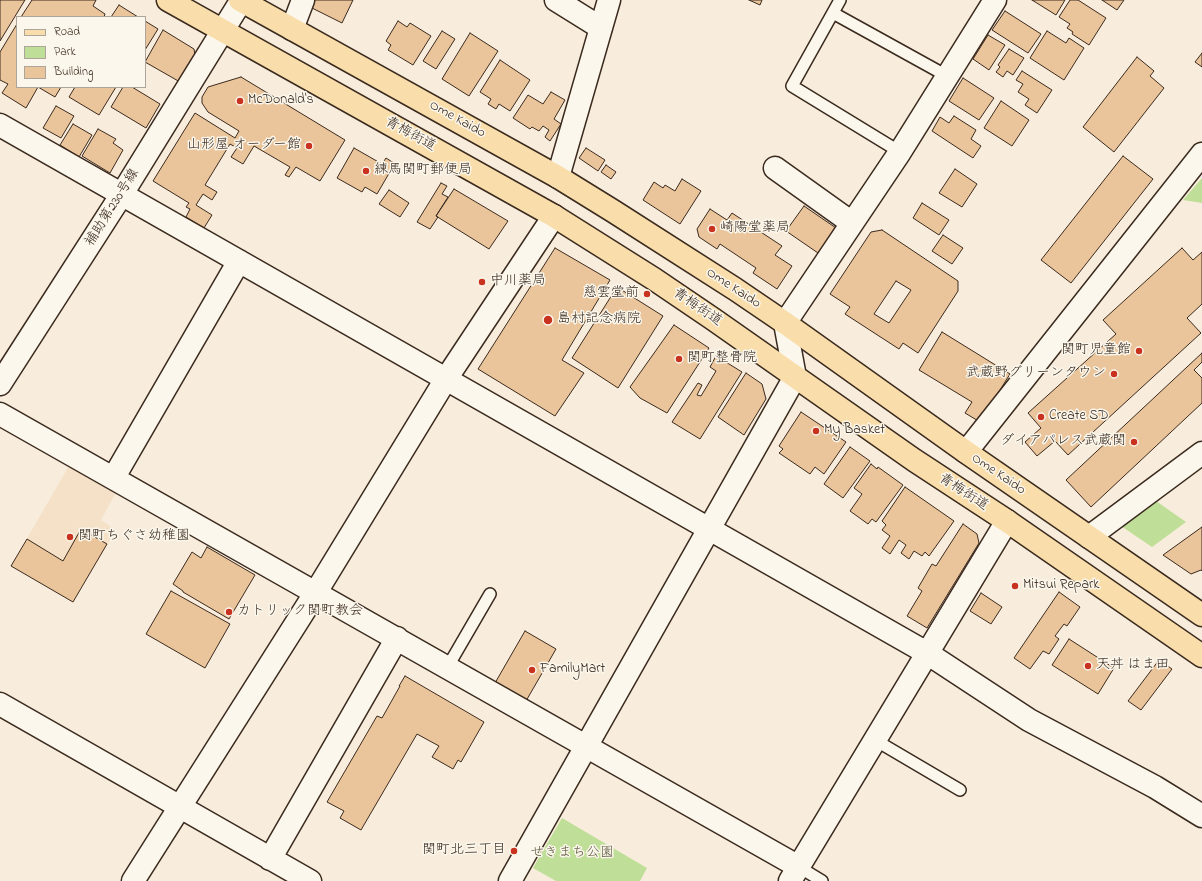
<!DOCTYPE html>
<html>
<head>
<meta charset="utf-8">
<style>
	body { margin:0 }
	#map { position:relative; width:1202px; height:881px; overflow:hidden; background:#f8eddc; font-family:"Indie Flower",sans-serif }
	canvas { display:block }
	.legend { position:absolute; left:16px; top:16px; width:130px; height:72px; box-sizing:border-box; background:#fbf7ec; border:1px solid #aea59a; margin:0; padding:5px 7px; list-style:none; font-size:12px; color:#3b2a1e }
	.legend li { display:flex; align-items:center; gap:8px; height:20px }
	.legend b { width:20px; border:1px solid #aea59a }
</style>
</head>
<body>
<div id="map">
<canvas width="1202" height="881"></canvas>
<ul class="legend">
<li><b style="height:5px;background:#f9deab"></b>Road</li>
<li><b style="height:11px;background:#bfde97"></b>Park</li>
<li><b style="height:11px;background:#eac49a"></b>Building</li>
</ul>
</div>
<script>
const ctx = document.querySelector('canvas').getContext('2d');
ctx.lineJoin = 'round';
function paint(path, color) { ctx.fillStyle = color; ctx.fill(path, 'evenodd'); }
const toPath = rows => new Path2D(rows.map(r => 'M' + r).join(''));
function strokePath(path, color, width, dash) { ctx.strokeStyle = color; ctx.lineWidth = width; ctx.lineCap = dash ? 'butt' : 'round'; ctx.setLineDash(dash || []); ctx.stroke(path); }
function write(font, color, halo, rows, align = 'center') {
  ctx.font = font + ' "Indie Flower","Klee One",sans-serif'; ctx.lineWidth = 3; ctx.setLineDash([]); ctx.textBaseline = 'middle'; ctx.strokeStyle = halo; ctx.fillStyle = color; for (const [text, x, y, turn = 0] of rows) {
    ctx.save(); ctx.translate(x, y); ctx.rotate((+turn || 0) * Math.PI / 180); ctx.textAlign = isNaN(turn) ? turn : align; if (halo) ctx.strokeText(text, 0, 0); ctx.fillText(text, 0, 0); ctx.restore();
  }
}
const built = toPath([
	[70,464,117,491,101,520,116,530,73,602,11,566]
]);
const green = toPath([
	[1202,178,1202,203,1183,200],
	[1156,501,1186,522,1152,547,1121,526],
	[562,818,647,868,640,881,556,881,533,868]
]);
const building = toPath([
	[0,0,25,0,0,41,0,0],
	[32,0,96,0,93,6,105,14,104,17,21,17,32,0],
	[314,0,353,0,342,23,310,7,314,0],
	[749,0,762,0,760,5,749,0],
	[1032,0,1065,0,1056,15,1032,0],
	[1070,0,1078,0,1106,18,1089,45,1072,34,1073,32,1067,28,1070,24,1059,17,1070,0],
	[1102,0,1124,0,1117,10,1102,0],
	[119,5,138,17,111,17,119,5],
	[1005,11,1041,34,1028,53,992,30,1005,11],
	[145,21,158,29,145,50,145,21],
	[398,21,407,27,410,23,431,36,413,65,388,50,391,45,386,41,398,21],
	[17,24,17,87,61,87,55,97,38,87,26,108,2,93,8,84,0,80,0,52,17,24],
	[163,30,194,49,195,55,180,82,145,62,163,30],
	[442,31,455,39,436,69,423,61,442,31],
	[1047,31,1066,43,1069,38,1084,48,1064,80,1030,58,1047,31],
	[470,33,498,51,469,96,442,79,470,33],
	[988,35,1005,45,989,70,973,59,988,35],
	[1009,49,1024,58,1013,75,1007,71,1003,77,996,72,1000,67,998,65,1009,49],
	[1202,53,1202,67,1195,62,1202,53],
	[1137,57,1154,71,1150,76,1164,88,1114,152,1083,127,1137,57],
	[500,60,530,80,510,111,499,104,496,109,488,104,491,99,480,92,500,60],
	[1022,71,1052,90,1037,113,1025,105,1029,99,1018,92,1023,84,1016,80,1022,71],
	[241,77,345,140,320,181,296,167,289,177,285,175,290,167,254,146,243,164,231,157,237,148,230,144,205,185,217,192,212,200,203,194,196,205,212,215,204,228,186,217,190,209,186,207,189,203,153,181,195,113,235,138,239,131,208,112,202,103,202,97,208,87,241,77],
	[963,78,994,98,979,120,949,101,963,78],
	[75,87,116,87,99,115,69,97,75,87],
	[123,87,132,87,160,104,146,128,111,107,123,87],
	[551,92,565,100,554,119,561,124,550,141,545,137,549,130,543,126,539,131,532,127,530,129,513,118,528,95,543,104,551,92],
	[1001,101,1029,120,1012,146,984,128,1001,101],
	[56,106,74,116,61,138,43,128,56,106],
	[954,116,976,130,971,139,981,146,973,158,932,131,940,117,949,123,954,116],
	[73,124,92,135,79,157,60,145,73,124],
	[98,129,116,139,113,143,123,150,110,173,82,156,98,129],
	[354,148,382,164,386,158,397,165,394,171,391,170,377,194,365,187,362,192,337,178,354,148],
	[586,148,605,160,598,171,579,158,586,148],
	[1123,156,1153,179,1071,283,1041,260,1123,156],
	[606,165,616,172,611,179,601,172,606,165],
	[955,169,977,184,962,207,939,193,955,169],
	[682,179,701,191,680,224,643,200,654,182,663,188,665,185,675,191,682,179],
	[441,183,447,186,442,194,448,197,436,216,438,217,430,229,417,222,441,183],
	[454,189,508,221,489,249,436,216,454,189],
	[389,190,409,203,400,217,379,204,389,190],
	[922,203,949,220,939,235,913,218,922,203],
	[804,206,836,228,818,253,786,231,804,206],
	[710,209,727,220,732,213,782,246,775,255,792,266,777,289,753,273,756,268,720,244,717,249,699,237,697,229,710,209],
	[882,230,958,281,958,291,918,353,903,343,899,349,845,314,850,307,830,294,871,232,882,230],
	[896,281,911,290,889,323,874,314,896,281],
	[943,235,963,248,952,264,932,251,943,235],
	[555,248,610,280,562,360,584,373,555,416,478,369,555,248],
	[1182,248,1193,260,1202,252,1202,304,1187,318,1201,333,1068,455,1055,441,1037,456,1025,442,1041,428,1028,413,1116,334,1103,320,1182,248],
	[617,287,663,316,618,388,572,358,617,287],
	[674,325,709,348,667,413,640,398,630,387,674,325],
	[942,332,1010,374,980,422,965,413,972,402,919,370,942,332],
	[1202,353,1202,362,1194,370,1202,378,1202,403,1091,507,1066,480,1202,353],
	[716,356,742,372,700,439,672,422,698,383,702,385,697,395,701,396,716,371,710,367,716,356],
	[746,373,762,384,766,399,744,435,718,417,746,373],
	[801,412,846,442,824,474,815,467,810,474,779,453,783,449,779,446,801,412],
	[850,447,870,461,843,498,824,484,850,447],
	[871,464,877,469,878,467,903,485,876,522,872,519,868,524,850,511,862,494,854,488,871,464],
	[905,487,954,521,929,556,925,552,922,556,914,551,909,559,901,553,906,545,899,540,890,554,882,548,890,536,882,530,886,525,882,521,905,487],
	[963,524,977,534,979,543,927,628,907,616,922,591,918,588,932,564,936,566,963,524],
	[1202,527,1202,571,1201,570,1191,574,1163,555,1202,527],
	[81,529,107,544,73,602,11,566,27,539,63,561,81,529],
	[207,547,255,575,229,619,183,592,183,591,173,584,192,552,201,558,207,547],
	[171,591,230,624,205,668,146,634,171,591],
	[1059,592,1080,607,1067,626,1064,624,1055,636,1059,639,1049,654,1043,651,1030,669,1014,658,1059,592],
	[981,593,1002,607,991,624,970,611,981,593],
	[525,631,556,649,526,701,495,683,525,631],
	[1069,639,1114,668,1098,694,1052,665,1069,639],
	[1159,660,1172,669,1141,710,1128,701,1159,660],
	[405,676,484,722,461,762,458,760,453,769,432,757,439,746,417,734,361,830,340,818,344,811,327,802,377,716,382,718,400,686,399,686,405,676]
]);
const lane = toPath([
	[840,0,792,86,900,152],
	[833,13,947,76],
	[447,668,490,594],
	[875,740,960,790],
	[799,867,822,881]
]);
const street = toPath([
	[556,0,601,28],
	[292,29,303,0],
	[0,125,927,653,1029,720,1155,787,1202,816],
	[775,168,852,223],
	[558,177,609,0],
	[785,323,900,152,995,0],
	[0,414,799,867],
	[966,452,1202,154],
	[114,477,239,261],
	[1089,537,1202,453],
	[0,704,310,881],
	[270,859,397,638],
	[133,881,316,592,446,379,554,216],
	[790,881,1007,521]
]);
const secondary = toPath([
	[0,384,122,194,241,1],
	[510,881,795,377,785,323]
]);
const primary = toPath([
	[168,0,554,216,654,279,713,319,914,460,1007,521,1202,656],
	[240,0,558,177,613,211,735,289,785,323,966,452,1202,615]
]);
const markers = [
	[240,101,4,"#c8321e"],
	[309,146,4,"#c8321e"],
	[366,171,4,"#c8321e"],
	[712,229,4,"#c8321e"],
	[482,282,4,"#c8321e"],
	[647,294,4,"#c8321e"],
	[548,320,5,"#c8321e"],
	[1139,351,4,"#c8321e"],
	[679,359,4,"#c8321e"],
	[1114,374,4,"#c8321e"],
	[1041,417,4,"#c8321e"],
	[816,431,4,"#c8321e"],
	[1134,442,4,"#c8321e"],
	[70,537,4,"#c8321e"],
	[1015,586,4,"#c8321e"],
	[229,612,4,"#c8321e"],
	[1088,666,4,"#c8321e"],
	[532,670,4,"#c8321e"],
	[514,851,4,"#c8321e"]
];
const poiNames = [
	["McDonald's",248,101],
	["山形屋 オーダー館",301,146,"right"],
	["練馬関町郵便局",374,171],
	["崎陽堂薬局",720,229],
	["中川薬局",490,282],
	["慈雲堂前",639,294,"right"],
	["島村記念病院",557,320],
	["関町児童館",1131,351,"right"],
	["関町整骨院",687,359],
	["武蔵野グリーンタウン",1106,374,"right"],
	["Create SD",1049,417],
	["My Basket",824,431],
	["ダイアパレス武蔵関",1126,442,"right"],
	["関町ちぐさ幼稚園",78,537],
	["Mitsui Repark",1023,586],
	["カトリック関町教会",237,612],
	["天丼 はま田",1096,666],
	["FamilyMart",540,670],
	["関町北三丁目",506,851,"right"]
];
const streetNames = [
	["Ome Kaido",457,120,29],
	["青梅街道",410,135,29],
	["補助第230号線",113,208,-58],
	["Ome Kaido",733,289,33],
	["青梅街道",697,308,34],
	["Ome Kaido",998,475,34],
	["青梅街道",963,493,33]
];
const parkNames = [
	["せきまち公園",572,854]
];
paint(built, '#f4e1c8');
paint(green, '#bfde97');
paint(building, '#eac49a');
strokePath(building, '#3b2a1e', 1);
strokePath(lane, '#3b2a1e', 14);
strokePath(street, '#3b2a1e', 25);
strokePath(secondary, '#3b2a1e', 25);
strokePath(primary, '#3b2a1e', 25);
strokePath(lane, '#fbf7ec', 11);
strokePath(street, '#fbf7ec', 22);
strokePath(secondary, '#fbf7ec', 22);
strokePath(primary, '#f9deab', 22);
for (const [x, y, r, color] of markers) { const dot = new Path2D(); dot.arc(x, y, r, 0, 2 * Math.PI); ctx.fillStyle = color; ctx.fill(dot); strokePath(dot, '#fbf7ec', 1.5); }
write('14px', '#3b2a1e', '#fbf7ec', poiNames, 'left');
write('14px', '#3b2a1e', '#fbf7ec', streetNames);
write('14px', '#5c573c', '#fbf7ec', parkNames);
</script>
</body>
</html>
